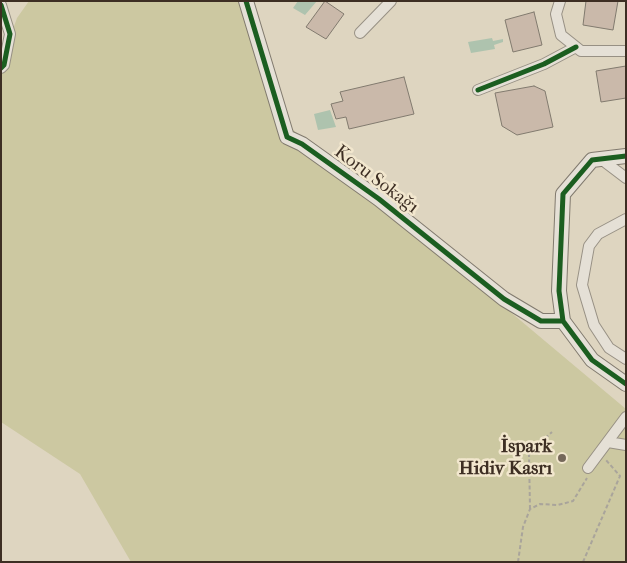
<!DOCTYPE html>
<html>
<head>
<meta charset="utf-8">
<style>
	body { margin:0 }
	#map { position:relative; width:627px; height:563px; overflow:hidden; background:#ded5c0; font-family:"IM FELL French Canon",serif }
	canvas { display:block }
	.frame { position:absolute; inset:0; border:2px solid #3d2e23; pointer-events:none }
</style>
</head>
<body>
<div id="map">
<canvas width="627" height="563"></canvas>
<div class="frame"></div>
</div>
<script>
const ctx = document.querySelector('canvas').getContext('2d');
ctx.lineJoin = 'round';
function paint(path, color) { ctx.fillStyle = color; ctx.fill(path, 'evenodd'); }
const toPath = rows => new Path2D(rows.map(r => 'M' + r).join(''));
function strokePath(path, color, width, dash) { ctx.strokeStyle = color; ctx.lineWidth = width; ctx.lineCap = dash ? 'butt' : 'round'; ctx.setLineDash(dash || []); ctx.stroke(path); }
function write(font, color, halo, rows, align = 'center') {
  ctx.font = font + ' "IM FELL French Canon",serif'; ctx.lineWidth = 5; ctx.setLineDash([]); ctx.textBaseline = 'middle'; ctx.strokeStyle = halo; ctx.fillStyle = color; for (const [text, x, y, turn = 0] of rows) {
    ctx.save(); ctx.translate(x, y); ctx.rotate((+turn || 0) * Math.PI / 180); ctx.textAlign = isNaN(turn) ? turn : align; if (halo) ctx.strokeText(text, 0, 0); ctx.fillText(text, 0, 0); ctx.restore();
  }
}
const green = toPath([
	[29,1,247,1,291,128,626,409,626,562,131,562,80,474,1,422,1,63,17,18]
]);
const water = toPath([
	[298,1,317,1,305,15,293,8],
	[492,38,493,41,503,39,503,42,494,45,495,49,471,53,468,42],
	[330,110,336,127,318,130,314,114]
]);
const building = toPath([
	[325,1,344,14,326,39,306,27,325,1],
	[586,1,618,1,613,30,583,25,586,1],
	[534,12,542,45,513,52,505,20,534,12],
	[626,66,626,98,601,102,596,71,626,66],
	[404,77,414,114,349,129,346,117,336,119,331,104,343,101,340,92,404,77],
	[534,86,545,91,553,127,517,135,502,126,495,93,534,86]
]);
const path = toPath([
	[530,509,529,453,552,432],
	[518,562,523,527,530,509,540,504,558,505,573,501,587,478],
	[583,562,620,476,606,460]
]);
const street = toPath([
	[560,1,556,14,561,35,581,51,626,51],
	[1,5,10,34,4,65,1,68],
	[360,33,391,1],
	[478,90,544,64,576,47],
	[601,159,626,178],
	[626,219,598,234,589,246,582,285,594,325,609,348,626,359],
	[608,442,626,445],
	[588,468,626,417]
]);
const secondary = toPath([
	[246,1,287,137,302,144,379,199,504,299,541,321,563,321],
	[626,156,592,160,563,194,559,291,563,321,592,360,626,384]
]);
const cycleway = toPath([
	[246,1,287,137,302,144,379,199,504,299,541,321,563,321],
	[1,5,10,34,4,65,1,68],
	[478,90,544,64,576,47],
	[626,156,592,160,563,194,559,291,563,321,592,360,626,384]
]);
const markers = [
	[562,458,5,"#75685a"]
];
const streetNames = [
	["Koru Sokağı",376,180,37]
];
const poiNames = [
	["İspark",552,447],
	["Hidiv Kasrı",552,469]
];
paint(green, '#ccc8a1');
paint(water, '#aec3ae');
paint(building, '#cab9aa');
strokePath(building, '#817a6e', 1);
strokePath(street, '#979084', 12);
strokePath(secondary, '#817a6e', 16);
strokePath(path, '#a9a49b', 2, [4, 2.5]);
strokePath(street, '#e5e0d6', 10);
strokePath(secondary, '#e5e0d6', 14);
strokePath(cycleway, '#1b5e20', 5);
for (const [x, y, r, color] of markers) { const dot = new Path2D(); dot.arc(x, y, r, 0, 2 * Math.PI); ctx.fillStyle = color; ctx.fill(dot); strokePath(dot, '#f2e7ce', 2); }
write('19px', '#3d2e23', '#f2e7ce', streetNames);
write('bold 19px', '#3d2e23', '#f2e7ce', poiNames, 'right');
</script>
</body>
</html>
